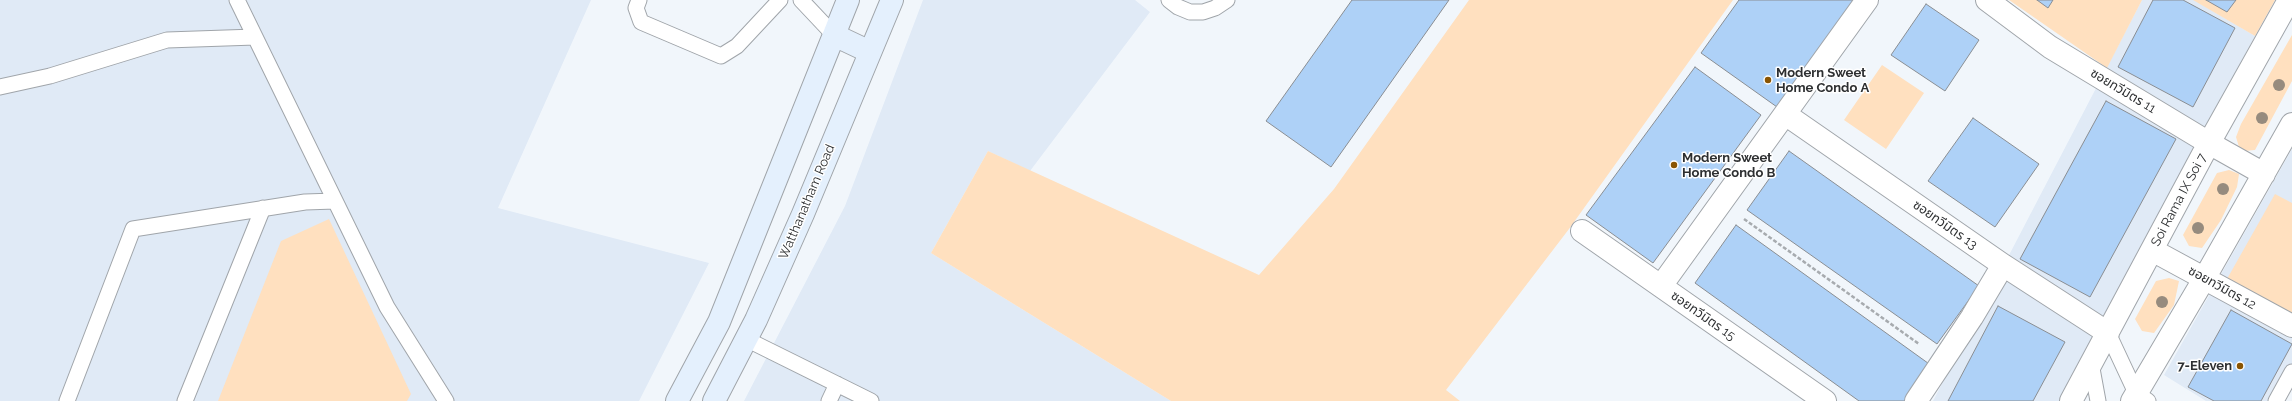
<!DOCTYPE html>
<html>
<head>
<meta charset="utf-8">
<style>
	body { margin:0 }
	canvas { display:block; background:#f1f6fb }
</style>
</head>
<body>
<canvas width="2292" height="401"></canvas>
<script>
const ctx = document.querySelector('canvas').getContext('2d');
ctx.lineJoin = 'round';
function paint(path, color) { ctx.fillStyle = color; ctx.fill(path, 'evenodd'); }
const toPath = rows => new Path2D(rows.map(r => 'M' + r).join(''));
function strokePath(path, color, width, dash) { ctx.strokeStyle = color; ctx.lineWidth = width; ctx.lineCap = dash ? 'butt' : 'round'; ctx.setLineDash(dash || []); ctx.stroke(path); }
function write(font, color, halo, rows, align = 'center') {
  ctx.font = font + ' Raleway,"Noto Sans Thai",sans-serif'; ctx.lineWidth = 3; ctx.setLineDash([]); ctx.textBaseline = 'middle'; ctx.strokeStyle = halo; ctx.fillStyle = color; for (const [text, x, y, turn = 0] of rows) {
    ctx.save(); ctx.translate(x, y); ctx.rotate((+turn || 0) * Math.PI / 180); ctx.textAlign = isNaN(turn) ? turn : align; if (halo) ctx.strokeText(text, 0, 0); ctx.fillText(text, 0, 0); ctx.restore();
  }
}
const built = toPath([
	[0,0,591,0,498,208,709,263,639,401,0,401],
	[923,0,1135,0,1150,12,1030,171,988,151,931,253,1171,401,744,401,845,206],
	[2142,0,2194,0,2255,36,2060,401,1933,401],
	[2292,149,2292,371,2275,401,2206,401,2164,375]
]);
const green = toPath([
	[1469,0,1733,0,1569,229,1446,390,1460,401,1171,401,931,253,988,151,1259,275,1334,189],
	[2009,0,2142,0,2107,68],
	[2193,0,2275,0,2255,36],
	[2292,35,2292,81,2255,150,2244,151,2239,147,2236,137,2241,124],
	[1882,65,1924,93,1886,149,1844,120],
	[2229,170,2239,174,2237,187,2221,220,2202,248,2189,246,2183,235,2217,173],
	[2275,194,2292,203,2292,315,2227,279],
	[329,219,411,394,407,401,218,401,281,241],
	[2169,278,2179,281,2174,305,2154,333,2142,331,2135,319,2156,281]
]);
const building = toPath([
	[1352,0,1449,0,1331,167,1266,121,1352,0],
	[1739,0,1854,0,1777,107,1701,53,1739,0],
	[2037,0,2053,0,2048,8,2037,0],
	[2153,0,2183,0,2235,28,2193,107,2118,67,2153,0],
	[2206,0,2236,0,2227,12,2206,0],
	[1926,4,1979,40,1945,91,1891,55,1926,4],
	[1695,67,1761,115,1653,263,1586,215,1695,67],
	[2106,101,2176,139,2090,297,2020,259,2106,101],
	[1973,118,2039,164,1995,227,1928,181,1973,118],
	[1789,151,1979,286,1937,344,1747,210,1789,151],
	[1736,225,1932,366,1907,401,1859,401,1695,283,1736,225],
	[1998,306,2065,342,2033,401,1948,401,1998,306],
	[2231,310,2292,344,2261,401,2214,401,2188,387,2231,310]
]);
const path = toPath([
	[1744,219,1919,344]
]);
const lane = toPath([
	[237,0,387,307,446,401],
	[639,0,636,8,641,22,721,56,737,46,780,0],
	[801,0,834,35],
	[1169,0,1178,7,1190,12,1203,12,1215,8,1227,0],
	[0,87,50,76,167,40,255,37],
	[2108,333,2136,393,2148,401],
	[746,339,871,401],
	[2091,363,2098,401],
	[67,401,133,229,305,202,335,201],
	[185,401,263,208],
	[829,401,837,384],
	[2276,401,2292,372]
]);
const street = toPath([
	[1987,0,2050,47,2209,143,2264,174],
	[1785,114,2003,265,2108,333],
	[1582,231,1825,401],
	[2152,250,2292,326],
	[1661,286,1867,0],
	[1916,401,1972,317,2003,265],
	[2071,401,2209,143,2289,0],
	[2132,401,2204,279,2292,124]
]);
const secondary = toPath([
	[834,35,870,52],
	[677,401,719,322,848,0],
	[714,401,756,320,803,214,892,0]
]);
const trees = [
	[2279,85],
	[2262,118],
	[2223,189],
	[2198,228],
	[2162,302]
];
const markers = [
	[1768,80,4,"#8a5503"],
	[1674,165,4,"#8a5503"],
	[2240,366,4,"#8a5503"]
];
const poiNames = [
	["Modern Sweet",1776,73],
	["Home Condo A",1776,88],
	["Modern Sweet",1682,158],
	["Home Condo B",1682,173],
	["7-Eleven",2232,366,"right"]
];
const streetNames = [
	["ซอยทวีมิตร 11",2123,91,31],
	["Soi Rama IX Soi 7",2179,200,-62],
	["Watthanatham Road",807,202,-67],
	["ซอยทวีมิตร 13",1945,225,35],
	["ซอยทวีมิตร 12",2222,288,29],
	["ซอยทวีมิตร 15",1703,316,35]
];
paint(built, '#e0eaf6');
paint(green, '#ffe0bf');
paint(building, '#aed1f7');
strokePath(building, '#8a8e93', 1);
strokePath(lane, '#a0a5aa', 17);
strokePath(street, '#a0a5aa', 24);
strokePath(secondary, '#a0a5aa', 24);
strokePath(path, '#a7abaf', 2.5, [4, 2]);
strokePath(lane, '#fff', 15);
strokePath(street, '#fff', 22);
strokePath(secondary, '#e4f0fd', 22);
ctx.fillStyle = '#968b7e';
for (const [x, y] of trees) { ctx.beginPath(); ctx.arc(x, y, 6, 0, 2 * Math.PI); ctx.fill(); }
for (const [x, y, r, color] of markers) { const dot = new Path2D(); dot.arc(x, y, r, 0, 2 * Math.PI); ctx.fillStyle = color; ctx.fill(dot); strokePath(dot, '#fff', 1.5); }
write('bold 13px', '#2d2f31', '#fff', poiNames, 'left');
write('13px', '#2d2f31', '#fff', streetNames);
</script>
</body>
</html>
